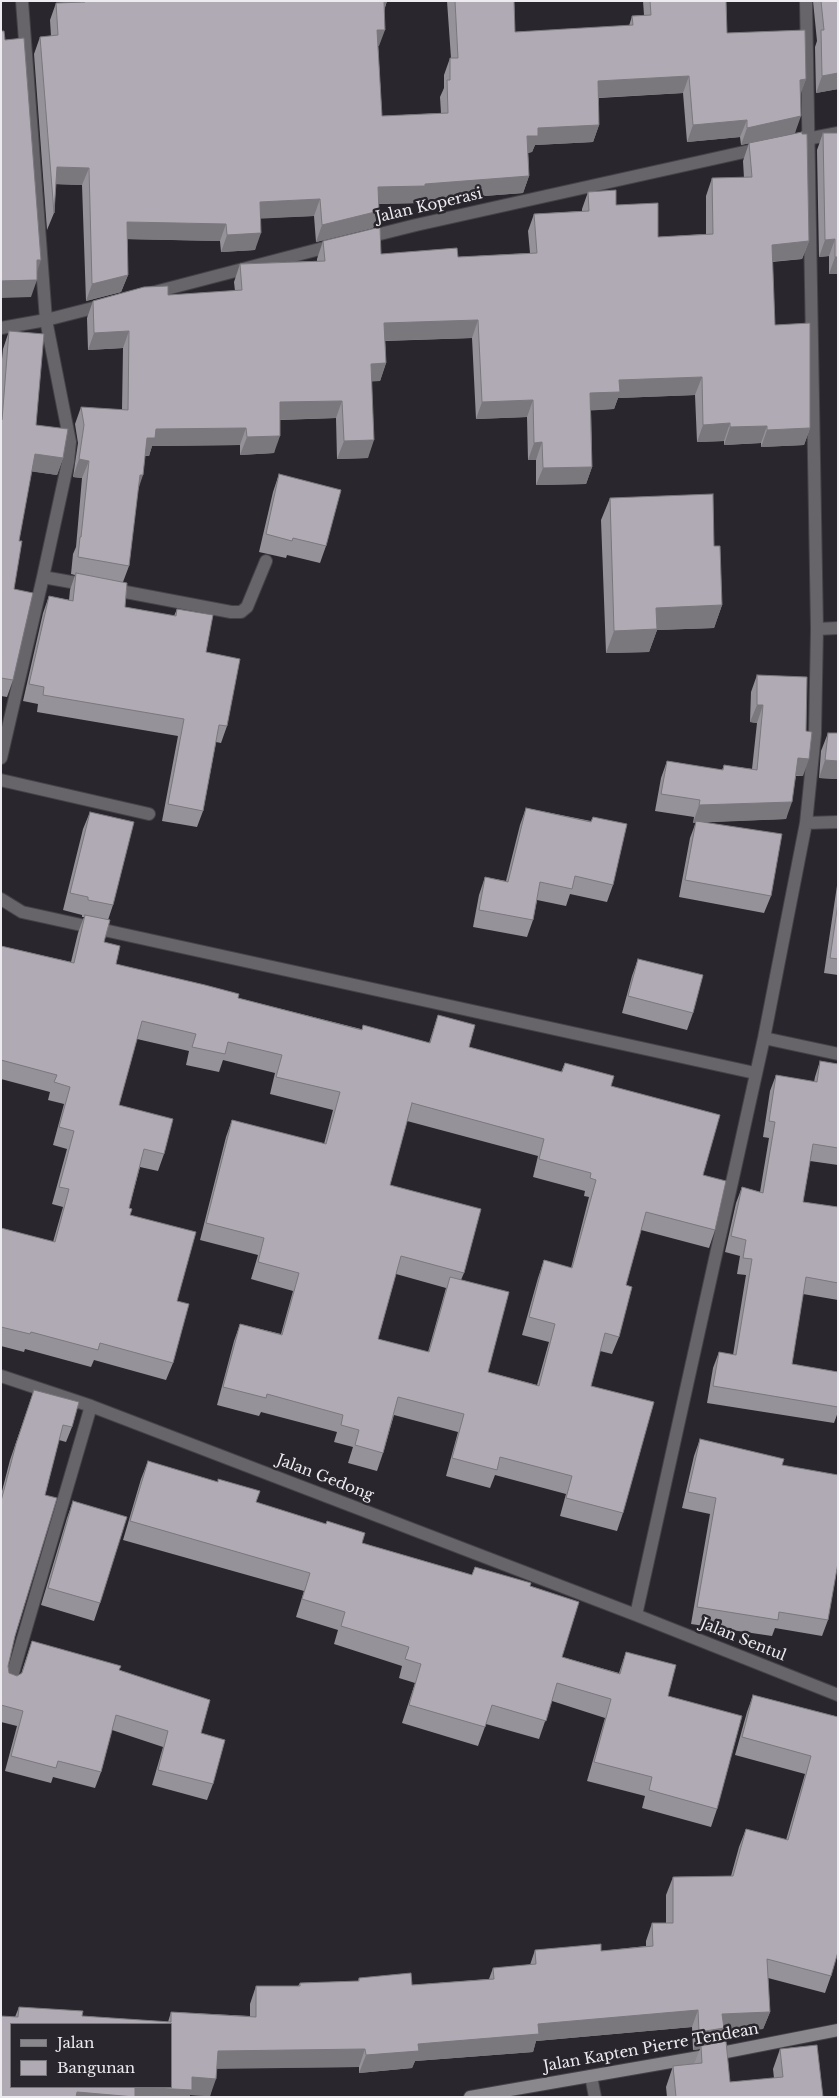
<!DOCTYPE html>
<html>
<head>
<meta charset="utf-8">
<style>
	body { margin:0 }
	#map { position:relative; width:839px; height:2098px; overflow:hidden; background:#2a262d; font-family:"Libre Baskerville",serif }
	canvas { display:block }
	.frame { position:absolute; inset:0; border:2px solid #eeebf0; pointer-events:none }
	.legend { position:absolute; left:10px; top:2023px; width:162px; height:65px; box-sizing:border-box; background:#2a262d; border:1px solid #78757b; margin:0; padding:6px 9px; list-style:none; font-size:15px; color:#eeebf0 }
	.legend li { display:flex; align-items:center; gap:10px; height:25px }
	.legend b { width:25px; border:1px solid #78757b }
</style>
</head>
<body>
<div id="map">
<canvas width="839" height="2098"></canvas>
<div class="frame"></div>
<ul class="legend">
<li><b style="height:6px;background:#8a878d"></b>Jalan</li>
<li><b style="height:14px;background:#afaab3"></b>Bangunan</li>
</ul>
</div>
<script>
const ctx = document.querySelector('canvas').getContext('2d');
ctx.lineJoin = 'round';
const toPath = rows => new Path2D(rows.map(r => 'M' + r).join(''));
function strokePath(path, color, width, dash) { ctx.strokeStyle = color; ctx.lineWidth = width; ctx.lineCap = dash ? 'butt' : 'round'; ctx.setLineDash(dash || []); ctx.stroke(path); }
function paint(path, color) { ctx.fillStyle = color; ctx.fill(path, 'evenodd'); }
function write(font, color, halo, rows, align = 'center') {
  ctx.font = font + ' "Libre Baskerville",serif'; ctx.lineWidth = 5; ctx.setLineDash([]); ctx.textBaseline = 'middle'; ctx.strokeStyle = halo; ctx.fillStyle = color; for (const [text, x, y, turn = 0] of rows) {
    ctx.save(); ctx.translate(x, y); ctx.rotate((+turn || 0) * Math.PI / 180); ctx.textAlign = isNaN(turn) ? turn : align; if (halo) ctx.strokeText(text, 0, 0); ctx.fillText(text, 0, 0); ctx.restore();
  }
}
const service = toPath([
	[1,780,149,814]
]);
const minor = toPath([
	[43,577,88,585],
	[110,589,231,612,241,612,247,607,266,561],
	[817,629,838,628],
	[1,758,43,577,68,462,70,442,46,320,22,1],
	[806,823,838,822],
	[1,899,22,912,755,1073],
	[764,1038,838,1054],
	[1,1376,91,1406,636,1615,838,1695],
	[636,1615,764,1038,806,823,815,734,817,629,806,1],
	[10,1683,91,1406],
	[591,2076,595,2097]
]);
const tertiary = toPath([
	[791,142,838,133],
	[364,238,416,225,762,148],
	[151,293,335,245],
	[1,328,46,320,105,305]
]);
const secondary = toPath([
	[470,2097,711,2055,838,2030]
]);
const wall = toPath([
	[77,1,387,1,384,11,378,46,382,116,441,113,440,97,444,88,444,75,450,58,451,58,447,1,514,1,515,32,629,26,632,16,644,15,643,1,726,1,727,33,806,79,800,93,795,133,741,145,740,137,687,142,683,93,599,98,599,125,593,142,535,145,532,152,528,153,529,176,523,193,419,201,419,203,379,204,379,211,373,228,316,242,314,216,260,218,255,250,221,252,220,241,127,239,128,275,121,292,86,301,82,185,56,184,54,213,47,230,34,54,40,37,51,36,50,20,56,3,77,2],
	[813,1,838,1,838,89,816,93,815,47,817,41],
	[823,133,838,133,838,274,829,274,829,256,819,257,817,150],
	[749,143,809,241,802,259,772,262,775,325,810,428,804,445,761,447,761,443,724,445,724,441,697,442,695,395,618,398,614,409,591,410,592,467,586,484,536,485,536,460,528,460,527,417,476,419,472,338,385,341,386,363,380,381,372,381,368,458,337,459,336,418,280,420,274,453,240,455,240,445,152,446,149,456,145,456,138,490,129,566,123,582,125,607,174,616,177,609,206,652,227,726,221,743,216,742,203,811,197,827,162,821,178,736,37,712,38,704,23,701,43,613,49,596,69,600,70,590,75,575,71,574,73,554,76,547,82,478,73,477,78,443,75,424,81,407,122,410,123,348,88,350,87,318,93,301,235,291,234,282,240,264,317,261,317,259,323,241,381,254,458,257,530,253,528,231,534,214,582,211,582,209,588,192,616,205,658,237,706,234,706,196,712,178,744,178,743,161],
	[9,331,36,425,63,458,57,475,31,471,19,541,14,589,13,680,7,697,1,696,1,369,3,349],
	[279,474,326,546,320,563,287,555,286,558,259,552,273,492],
	[610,498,714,546,722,605,714,628,657,630,649,652,606,653,601,520],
	[757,675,803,776,796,776,786,819,704,822,771,896,764,913,679,897,690,838,696,822,693,823,694,817,655,811,661,778,667,761,722,770,724,765,752,769,757,723,750,722,751,692],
	[828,733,838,733,838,779,819,778,821,751],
	[526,808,591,821,593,817,613,885,607,902,570,894,566,906,537,900,533,920,527,937,473,927,479,895,485,877,506,881,520,825],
	[90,812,113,905,108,920,104,942,116,964,238,998,361,1029,429,1043,438,1015,469,1047,561,1072,565,1063,611,1086,703,1175,715,1230,709,1248,641,1230,626,1285,619,1337,612,1354,600,1351,591,1386,623,1513,617,1531,560,1516,566,1494,495,1475,490,1488,446,1476,458,1432,394,1415,383,1453,377,1471,348,1463,353,1447,334,1442,337,1432,261,1412,259,1416,217,1405,234,1341,240,1324,281,1334,293,1291,251,1279,258,1255,200,1240,226,1137,232,1120,324,1144,333,1110,270,1094,275,1073,223,1060,219,1072,186,1065,189,1051,137,1039,119,1105,164,1154,158,1171,140,1167,129,1208,130,1215,177,1301,173,1363,166,1380,94,1360,91,1367,25,1349,24,1352,1,1346,1,1228,53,1242,63,1207,52,1204,67,1149,53,1145,64,1104,48,1100,50,1092,1,1079,1,946,71,962,78,933,84,917,82,917,82,915,63,910,83,829],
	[407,1121,538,1156,533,1177,585,1191,584,1196,589,1197,571,1268,544,1260,538,1278,522,1335,549,1342,537,1385,488,1372,461,1280,464,1273,390,1185],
	[396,1274,446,1288,428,1352,378,1339],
	[838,879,838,975,824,973],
	[638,959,693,1013,687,1030,622,1013,632,976],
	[820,1061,838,1064,838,1165,810,1161,803,1202,838,1207,838,1300,803,1294,792,1364,838,1372,838,1412,834,1423,707,1403,713,1368,719,1352,733,1355,746,1275,737,1274,740,1256,725,1252,736,1203,742,1187,760,1192,769,1138,763,1137,770,1091,776,1075,814,1082,815,1077],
	[34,1390,72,1427,66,1442,59,1440,45,1495,15,1636,8,1666,9,1673,17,1676,21,1674,32,1641,119,1670,201,1733,213,1784,207,1800,152,1785,163,1747,112,1730,101,1772,95,1788,53,1777,51,1783,5,1771,17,1726,1,1722,1,1495,10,1460],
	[700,1439,782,1465,828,1620,822,1636,775,1628,772,1636,691,1624,710,1514,682,1508,694,1456],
	[148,1461,362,1543,472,1575,475,1567,530,1586,562,1657,619,1673,626,1652,668,1696,717,1809,711,1827,642,1808,645,1796,587,1781,605,1718,552,1701,539,1739,486,1724,478,1746,402,1723,415,1683,399,1678,402,1666,334,1644,338,1630,296,1617,304,1591,123,1540,141,1479],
	[73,1501,100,1603,94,1621,41,1605,67,1518],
	[753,1695,838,1717,831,1976,825,1993,768,1978,770,2012,763,2029,722,2032,718,2043,730,2082,774,2078,773,2069,780,2049,823,2097,667,2097,666,2087,673,2066,694,2064,700,2049,693,2050,692,2027,536,2041,533,2052,415,2061,412,2068,359,2073,359,2067,217,2068,210,2096,190,2095,189,2097,1,2097,15,2017,19,2007,82,2016,168,2022,171,2012,250,2016,250,2004,256,1986,298,1986,300,1983,358,1981,359,1978,412,1985,489,1979,493,1968,530,1965,535,1950,601,1951,646,1946,646,1941,652,1923,666,1923,666,1895,673,1877,731,1876,739,1847,746,1829,786,1840,805,1774,735,1755,747,1712]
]);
const shadedWall = toPath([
	[387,1,381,18,384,2],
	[377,30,385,30,379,46,371,47],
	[838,73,838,89,816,93,822,76],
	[689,76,683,93,592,98,598,81],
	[806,79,800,96,800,80],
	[801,116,795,133,741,145,747,128],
	[747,120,740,137,687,142,693,125],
	[599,125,593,142,535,145,532,152,520,153,527,136,538,128],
	[57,167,89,168,82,185,51,184],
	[529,176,523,193,419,201,419,203,372,204,378,187],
	[320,199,314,216,254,219,260,202],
	[379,211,373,228,316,242,322,225],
	[127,222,226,224,220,241,121,239],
	[261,233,255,250,221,252,227,235],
	[835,239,829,256,819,257,825,240],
	[809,241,802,259,765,262,772,245],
	[835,257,838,257,838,274,829,274],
	[37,260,41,260,35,278],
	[128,275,121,292,86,301,92,284],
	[37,280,31,297,1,298,1,281],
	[478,320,472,338,377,341,384,323],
	[129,331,123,348,88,350,94,333],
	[386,363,380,381,365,382,371,364],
	[702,377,695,395,618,398,614,409,584,411,590,393,619,380],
	[533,400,527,417,476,419,482,402],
	[342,401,336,418,273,420,280,402],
	[730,423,724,441,697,442,703,425],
	[767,426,761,443,724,445,730,427],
	[246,428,240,445,152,446,149,456,141,455,147,438,156,429],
	[810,428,804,445,761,447,767,430],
	[280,436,274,453,240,455,247,437],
	[374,440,368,458,337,459,344,441],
	[542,442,536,460,528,460,534,443],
	[35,454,63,458,57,475,28,471],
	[79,459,89,461,82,478,73,477],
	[592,467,586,484,536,485,543,468],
	[140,475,143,475,137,493],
	[722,605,714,628,657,630,649,652,606,653,614,631,656,608],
	[757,705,763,705,757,723,750,722],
	[798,758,809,759,803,776,792,775],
	[825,760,838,761,838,779,819,778],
	[792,802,786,819,693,823,699,805],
	[698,2010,692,2027,536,2041,533,2052,415,2061,412,2068,359,2073,366,2055,418,2044,538,2024],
	[770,2012,763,2029,722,2032,717,2045,701,2046,700,2049,693,2050,699,2032,722,2014],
	[365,2049,359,2067,211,2069,218,2051],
	[192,2077,216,2079,210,2096,190,2095,189,2097,75,2097,77,2092,135,2087]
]);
const building = toPath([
	[85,1,387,1,384,2,385,30,377,30,382,116,448,113,447,80,450,80,450,58,458,58,455,1,514,1,515,32,633,25,632,16,651,15,650,1,726,1,727,33,805,30,806,79,800,80,801,116,747,128,747,120,693,125,689,76,598,81,599,125,538,128,538,136,527,136,529,176,425,184,425,186,378,187,379,211,322,225,320,199,260,202,261,233,227,235,226,224,127,222,128,275,92,284,89,168,57,167,54,213,40,37,58,35,56,3,85,2,85,1],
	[821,1,838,1,838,73,822,76,821,30,824,30,821,1],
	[1,31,4,31,5,40,24,38,41,260,37,260,37,280,1,281,1,31],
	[802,132,802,134,807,134,809,241,772,245,775,325,810,323,810,428,767,430,767,426,730,427,730,423,703,425,702,377,619,380,620,392,590,393,592,467,543,468,542,442,534,443,533,400,482,402,478,320,384,323,386,363,371,364,374,440,344,441,342,401,280,402,280,436,247,437,246,428,156,429,155,438,147,438,143,475,140,475,129,566,78,557,80,537,81,537,89,461,79,459,84,425,81,407,128,410,129,331,94,333,93,301,144,287,168,286,168,295,242,290,240,264,325,261,323,241,380,227,381,254,457,248,458,257,537,253,534,214,589,211,588,192,616,190,616,205,658,203,658,237,713,234,712,178,752,177,749,143,802,132],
	[823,133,838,133,838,257,835,257,835,239,825,240,823,133],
	[9,331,44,334,36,425,68,429,63,458,35,454,19,541,22,541,14,589,33,593,13,680,1,678,1,420,2,420,9,331],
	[279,474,341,490,326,546,293,538,292,541,266,534,279,474],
	[713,494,714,546,720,546,722,605,656,608,657,629,614,631,610,498,713,494],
	[76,573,127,583,125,607,176,616,177,609,213,615,206,652,240,659,227,726,219,725,203,811,168,804,184,719,43,695,44,687,29,684,49,596,73,601,76,573],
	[757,675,807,677,806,731,812,732,809,759,798,758,792,802,699,805,700,800,661,794,667,761,723,770,724,765,757,770,763,705,757,705,757,675],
	[828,733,838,733,838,761,825,760,828,733],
	[526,808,591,822,593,817,627,824,613,885,575,876,572,889,540,882,533,920,479,910,485,877,508,882,526,808],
	[90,812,134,822,113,905,88,900,88,897,70,893,90,812],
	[696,821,782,834,771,896,685,880,696,821],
	[838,903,838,959,830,958,838,903],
	[85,915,110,920,104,942,120,946,116,964,205,985,239,994,238,998,362,1030,363,1025,430,1043,438,1015,475,1025,469,1047,562,1072,565,1063,614,1076,611,1086,720,1115,703,1175,726,1181,715,1230,646,1212,626,1285,632,1287,619,1337,605,1333,591,1386,654,1402,623,1513,566,1498,572,1476,500,1457,497,1470,452,1458,464,1414,398,1397,383,1453,355,1445,359,1430,341,1425,343,1415,267,1394,266,1398,223,1387,240,1324,282,1335,299,1273,258,1262,264,1238,206,1223,232,1120,326,1144,340,1092,276,1077,282,1055,228,1042,225,1054,192,1047,196,1034,142,1021,119,1105,173,1119,164,1154,144,1149,129,1208,132,1209,130,1215,196,1232,177,1301,189,1304,173,1363,100,1343,98,1350,31,1332,30,1334,1,1327,1,1228,55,1242,69,1189,59,1187,74,1131,59,1127,70,1087,54,1082,57,1075,1,1060,1,946,74,963,85,915],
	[412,1103,544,1139,539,1159,591,1173,590,1178,596,1180,572,1268,544,1260,529,1317,555,1324,539,1386,488,1372,509,1292,450,1277,429,1352,378,1339,401,1256,464,1273,481,1209,390,1185,412,1103],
	[638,959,703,975,693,1013,628,996,638,959],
	[820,1061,838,1064,838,1148,813,1144,803,1202,838,1207,838,1283,806,1277,792,1364,838,1372,838,1407,713,1386,719,1352,736,1355,752,1259,743,1258,746,1240,731,1236,742,1187,763,1193,775,1122,769,1121,776,1075,817,1082,820,1061],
	[34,1390,79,1402,72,1427,63,1425,45,1495,57,1498,15,1636,8,1666,9,1673,17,1676,22,1673,32,1641,121,1666,119,1670,210,1700,201,1733,225,1740,213,1784,158,1770,168,1731,116,1715,101,1772,58,1761,56,1768,11,1756,23,1711,1,1705,1,1501,16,1444,34,1390],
	[700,1439,784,1459,782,1465,838,1475,838,1563,828,1620,779,1612,778,1620,697,1607,716,1498,688,1492,700,1439],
	[148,1461,218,1482,218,1479,260,1491,256,1502,326,1524,327,1521,365,1533,362,1543,472,1575,475,1567,531,1583,530,1586,579,1602,562,1657,620,1674,626,1652,676,1665,668,1696,742,1716,717,1809,649,1790,652,1777,594,1762,611,1699,557,1683,546,1721,492,1705,485,1727,409,1705,421,1664,405,1659,409,1647,341,1626,345,1612,302,1599,310,1573,130,1521,148,1461],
	[73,1501,127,1517,100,1603,48,1588,73,1501],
	[753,1695,838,1717,838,1952,831,1976,767,1959,770,2012,722,2014,724,2028,699,2032,698,2010,538,2024,539,2034,418,2044,419,2051,366,2055,365,2049,218,2051,216,2079,192,2077,192,2090,135,2087,171,2087,171,2024,11,2024,11,2087,135,2087,135,2097,77,2092,76,2097,1,2097,1,2016,18,2017,19,2007,83,2011,82,2016,171,2022,171,2012,256,2017,256,1986,300,1986,300,1983,359,1981,359,1978,411,1973,412,1985,494,1979,493,1968,536,1964,535,1950,601,1944,601,1951,653,1946,652,1923,673,1923,673,1877,733,1876,746,1829,788,1840,811,1756,742,1737,753,1695],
	[726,2041,730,2082,783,2077,780,2049,817,2045,823,2097,676,2097,673,2066,702,2063,701,2046,726,2041]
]);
const streetNames = [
	["Jalan Koperasi",429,206,-13],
	["Jalan Gedong",325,1478,21],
	["Jalan Sentul",743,1640,22],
	["Jalan Kapten Pierre Tendean",651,2048,-10]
];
strokePath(service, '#454248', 14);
strokePath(minor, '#454248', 14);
strokePath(tertiary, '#454248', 14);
strokePath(secondary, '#454248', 14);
strokePath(service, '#676569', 12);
strokePath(minor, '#676569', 12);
strokePath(tertiary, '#676569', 12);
strokePath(secondary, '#8a878d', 12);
paint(wall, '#96929a');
paint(shadedWall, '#7a777d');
paint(building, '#afaab3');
strokePath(building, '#7a777d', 1);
write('15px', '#eeebf0', '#2a262d', streetNames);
</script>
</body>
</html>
